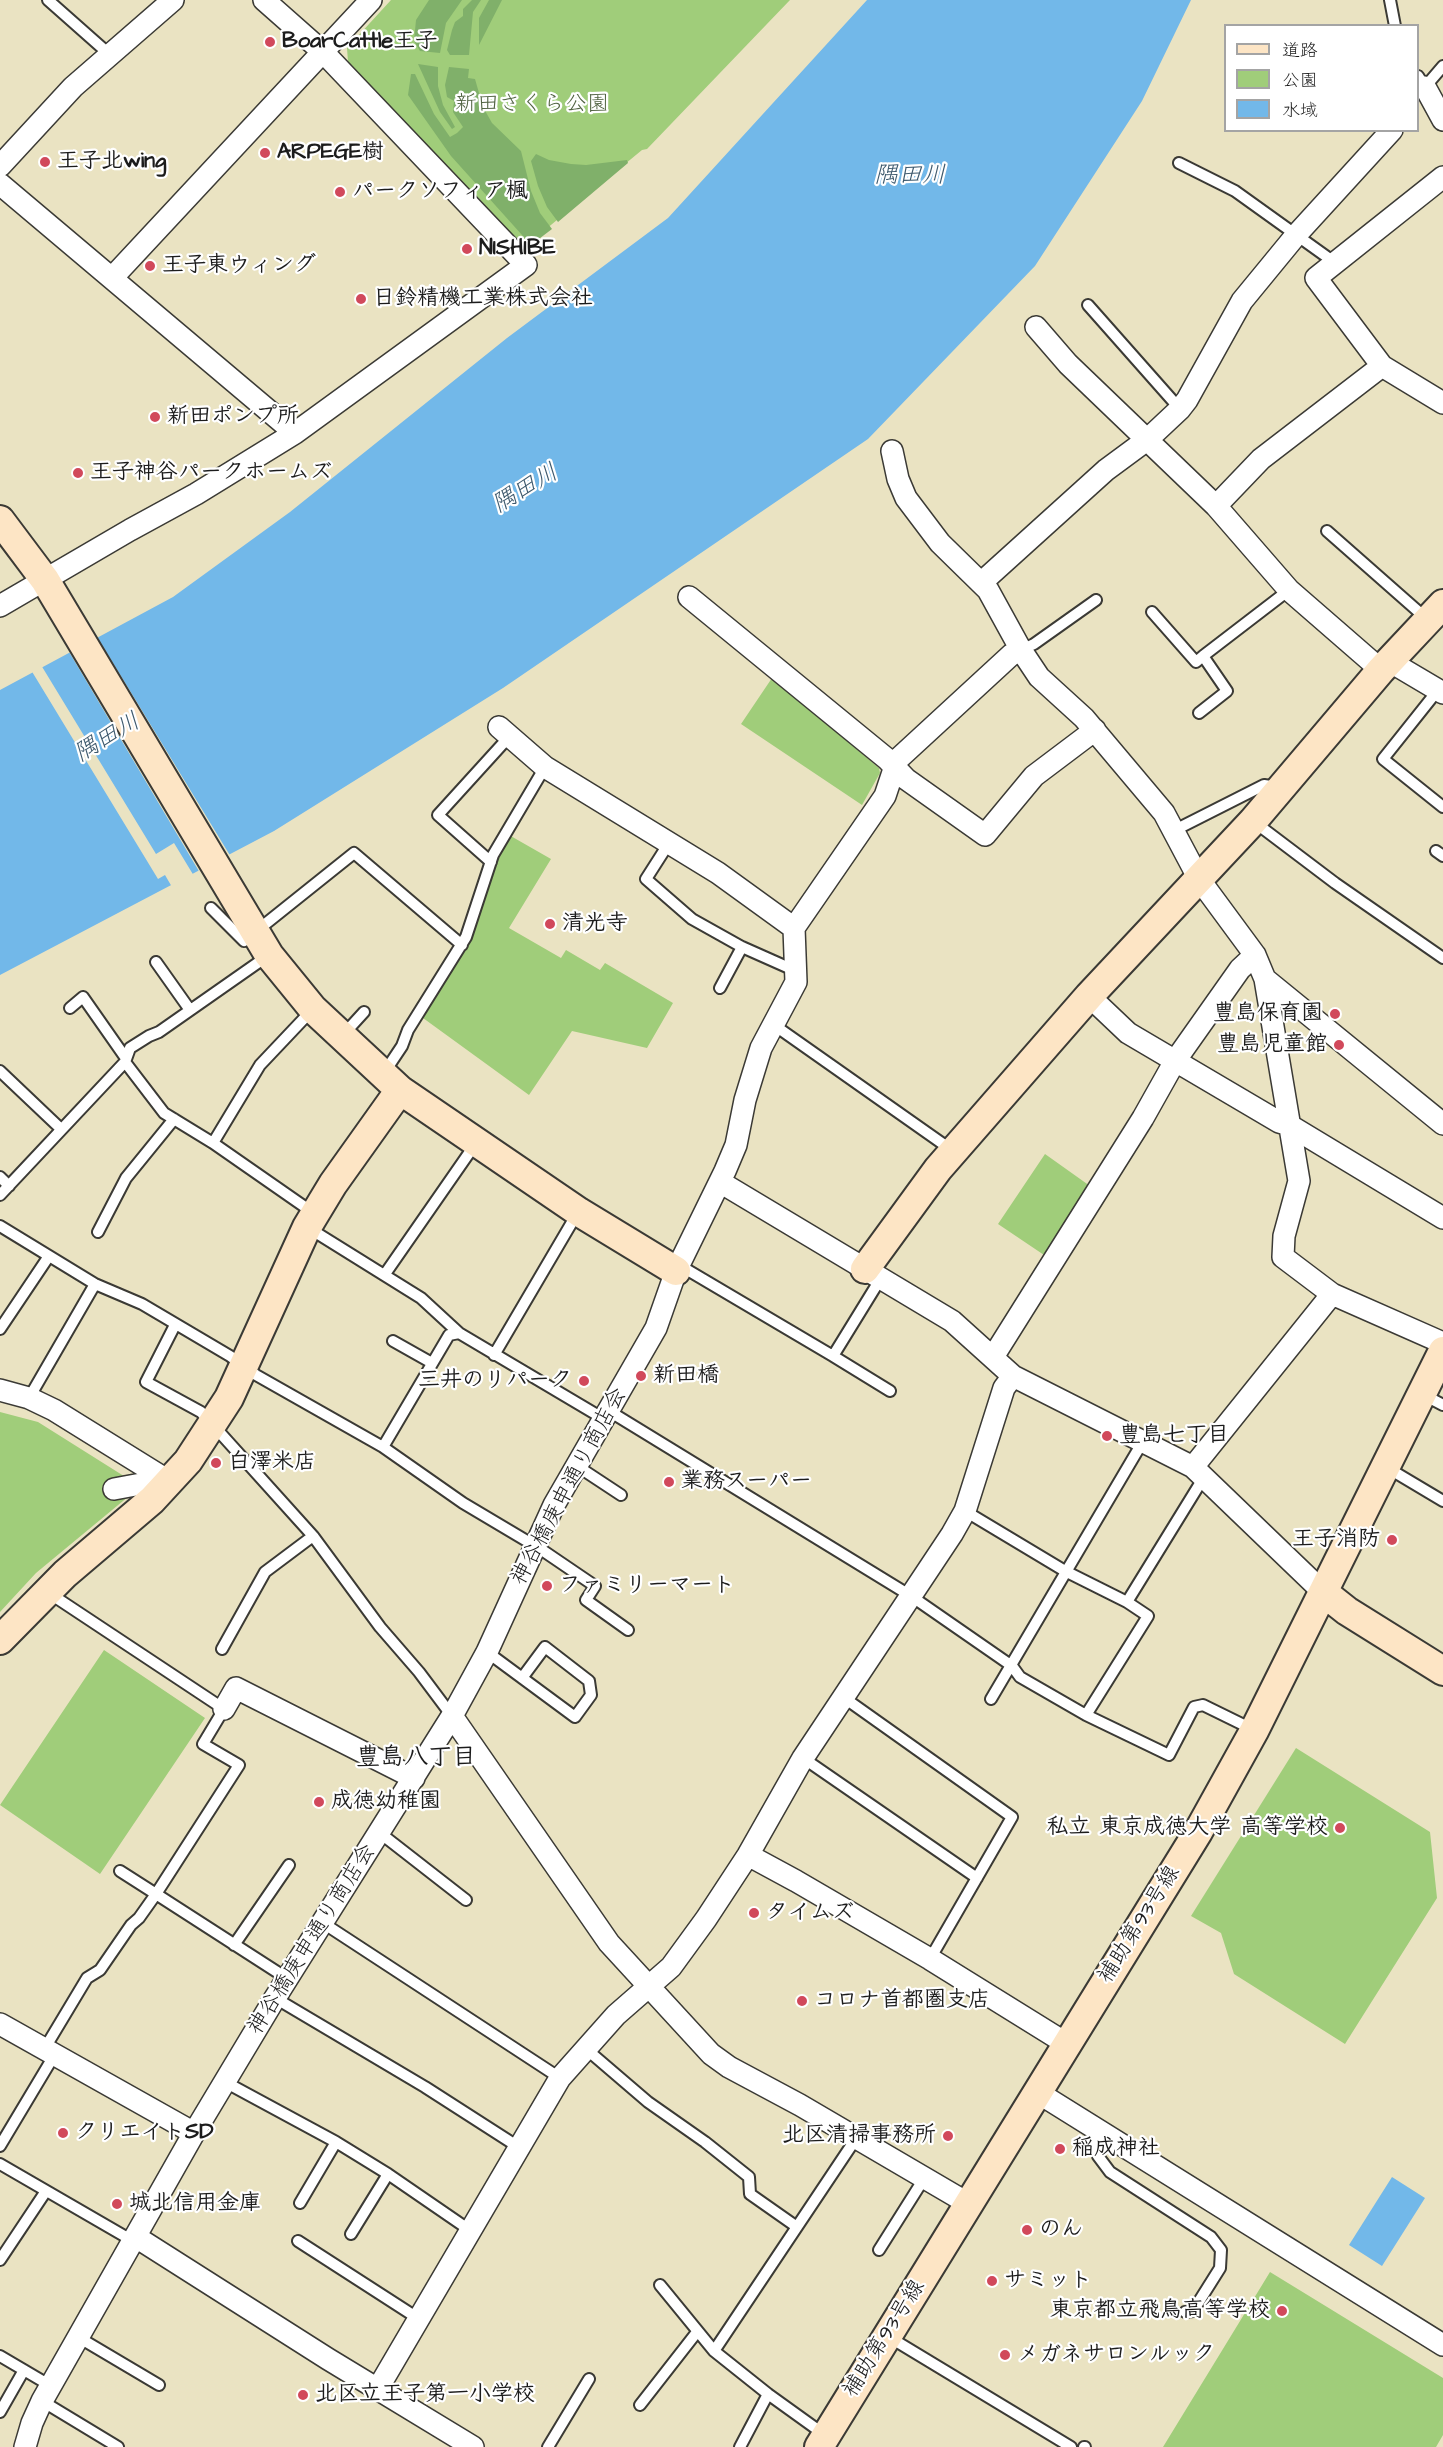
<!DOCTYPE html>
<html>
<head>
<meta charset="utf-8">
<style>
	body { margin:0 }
	#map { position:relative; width:1443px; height:2447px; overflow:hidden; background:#eae3c2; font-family:"Architects Daughter","Klee One",sans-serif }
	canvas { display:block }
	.legend { position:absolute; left:1224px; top:24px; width:195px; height:108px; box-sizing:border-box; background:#fff; border:2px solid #a4a4a4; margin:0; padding:8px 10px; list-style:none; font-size:18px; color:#1c1c1c }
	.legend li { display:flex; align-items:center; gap:12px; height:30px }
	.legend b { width:30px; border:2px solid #a4a4a4 }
</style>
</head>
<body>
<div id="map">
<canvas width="1443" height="2447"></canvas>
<ul class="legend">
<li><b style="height:8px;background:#fde5c5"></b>道路</li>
<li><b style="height:16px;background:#a0cd7a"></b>公園</li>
<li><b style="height:16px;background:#72b8e9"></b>水域</li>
</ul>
</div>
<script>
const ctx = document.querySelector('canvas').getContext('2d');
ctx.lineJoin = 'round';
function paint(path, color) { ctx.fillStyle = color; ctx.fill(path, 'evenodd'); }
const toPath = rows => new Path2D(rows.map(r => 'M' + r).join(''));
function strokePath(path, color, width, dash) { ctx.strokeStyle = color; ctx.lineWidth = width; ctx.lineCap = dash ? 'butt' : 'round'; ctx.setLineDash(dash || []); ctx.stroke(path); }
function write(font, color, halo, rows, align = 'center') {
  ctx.font = font + ' "Architects Daughter","Klee One",sans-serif'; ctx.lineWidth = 4.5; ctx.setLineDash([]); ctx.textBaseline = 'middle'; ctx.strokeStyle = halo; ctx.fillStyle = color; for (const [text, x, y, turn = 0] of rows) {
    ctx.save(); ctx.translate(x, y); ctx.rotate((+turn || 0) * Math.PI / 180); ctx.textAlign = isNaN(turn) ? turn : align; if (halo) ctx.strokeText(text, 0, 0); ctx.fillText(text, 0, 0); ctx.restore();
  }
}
const green = toPath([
	[391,0,790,0,647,149,642,150,523,248,348,62,347,48],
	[772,678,879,768,880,773,862,805,741,724],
	[509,835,551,859,509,928,561,958,566,950,600,970,605,963,673,1003,647,1048,572,1031,529,1095,423,1018,472,939,493,871],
	[1045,1154,1090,1186,1047,1257,998,1224],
	[0,1412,38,1422,127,1478,129,1496,36,1573,0,1612],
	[104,1650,205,1718,100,1874,0,1805],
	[1296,1748,1430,1832,1437,1898,1345,2044,1234,1974,1221,1933,1191,1916],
	[1270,2272,1443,2378,1443,2435,1436,2447,1163,2447]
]);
const forest = toPath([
	[429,0,462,0,446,23,440,53,420,51,414,41,416,20],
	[472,0,481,0,473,12,469,55,450,55,447,50,452,30,455,22,463,16,463,9],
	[489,0,502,0,479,45,479,18],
	[418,64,438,67,438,86,443,105,455,127,452,129,440,112],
	[449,67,469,69,468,78,475,79,483,107,492,123,521,151,531,191,540,213,552,229,531,245,451,156,408,95,411,74,415,74,434,114,450,137,457,133,463,127,453,112,454,101,447,97,445,85],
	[536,154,549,160,571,164,586,165,627,160,628,163,558,222,547,207,538,186,531,161]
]);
const water = toPath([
	[867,0,1191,0,1142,101,1035,266,868,439,503,688,274,831,0,975,0,690,173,597,290,512,507,338,668,218],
	[1392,2177,1425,2198,1382,2266,1349,2245]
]);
const pier = toPath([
	[96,635,231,857,200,873,68,650],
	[41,665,156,854,174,843,194,876,172,887,165,875,158,879,31,670]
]);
const lane = toPath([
	[48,0,109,54],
	[1390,0,1395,26],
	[1418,76,1425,87,1443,66],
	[1179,163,1235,191,1334,262],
	[1088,305,1180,409],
	[1327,531,1428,620],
	[1152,612,1196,662,1203,656],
	[1021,650,1034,644,1096,600],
	[1438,690,1383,759,1443,807],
	[1199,713,1227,691,1203,656,1289,590],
	[1253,821,1335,883,1443,958],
	[1175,830,1264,785,1277,787],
	[669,843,646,879,692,919,742,947,796,971],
	[1436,851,1443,856],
	[491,862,438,815,508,738],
	[211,908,244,941,354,853,462,945],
	[156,962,190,1010],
	[720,988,742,947],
	[70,1008,83,997,125,1057],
	[774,1025,953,1151],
	[343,1035,364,1012],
	[125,1062,164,1113,213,1143,315,1214],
	[0,1071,61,1129],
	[384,1073,402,1046,408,1030,466,937,493,855,545,767],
	[213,1143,260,1065,313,1009],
	[0,1177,9,1186],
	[0,1195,125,1062,130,1048,149,1036,159,1032,269,955],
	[0,1226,95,1284,142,1304,230,1356,256,1375,383,1447,463,1503,542,1550,595,1586,586,1600,628,1630],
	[307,1227,421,1298,459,1333,604,1419],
	[98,1232,126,1178,174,1119],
	[679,1265,833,1356],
	[385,1274,476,1143],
	[881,1278,833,1356,890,1391],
	[175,1325,146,1382,201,1412,213,1425,313,1536,380,1627,419,1672,452,1716],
	[0,1329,49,1256],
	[393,1341,432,1363],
	[494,1355,578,1212],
	[1422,1394,1443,1405],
	[29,1398,95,1284],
	[609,1411,911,1596,1012,1666,1020,1677,1086,1715,1169,1755,1194,1707,1203,1705,1254,1730],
	[383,1447,449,1335,459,1333],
	[577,1466,621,1495],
	[1386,1467,1443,1501],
	[965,1511,1065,1571,1127,1602],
	[49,1593,224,1709,203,1744,239,1765,156,1894,288,1979],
	[222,1649,265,1572,313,1536],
	[487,1652,575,1717,591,1695,589,1681,545,1647,522,1678],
	[843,1697,1012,1817,930,1959],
	[991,1699,1142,1443],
	[1086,1715,1148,1616,1127,1602,1204,1477],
	[803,1758,977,1878],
	[380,1833,466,1900],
	[323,1923,560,2078],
	[234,1945,289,1865],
	[275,1998,425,2087,520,2148],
	[45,2048,87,1978,100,1970,131,1925,139,1918,156,1894,120,1871],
	[585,2048,648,2102,705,2142,749,2177,750,2194,797,2227],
	[225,2082,336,2142,388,2174,471,2231],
	[1092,2127,1098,2156,1110,2172,1211,2237,1221,2250,1220,2268,1193,2311,1185,2312],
	[0,2146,55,2054],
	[0,2164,133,2241],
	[300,2203,336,2142],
	[351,2234,388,2174],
	[298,2241,419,2319],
	[879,2250,925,2177],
	[0,2260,46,2191],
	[660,2285,714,2351,768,2394,825,2435],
	[78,2337,159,2385],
	[889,2337,1071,2447],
	[714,2351,857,2137],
	[0,2356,51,2386],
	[42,2401,118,2447],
	[640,2405,697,2332],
	[0,2412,24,2370],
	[548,2447,589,2379],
	[740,2447,768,2394],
	[1084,2447,1085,2447]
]);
const street = toPath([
	[1425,87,1443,120],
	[0,166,73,87,173,0],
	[1443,177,1316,278,1382,366,1443,403],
	[0,184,295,433],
	[112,278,371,0],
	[1036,327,1068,364,1216,506,1289,590,1381,670],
	[892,451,898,479,906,498,940,543,988,590,1021,650,1039,677,1084,718,1164,813,1199,879,1255,955,1265,979,1443,1124],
	[1216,506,1261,459,1382,366],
	[981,583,1106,470,1148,439,1180,409,1187,400,1242,301,1297,234,1392,130],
	[689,597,887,759,906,779,985,835,1034,776,1095,730],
	[0,606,130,530,196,494,295,433,526,265,324,53,264,0],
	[1389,661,1443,693],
	[499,727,545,767,718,873,794,928],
	[1265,979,1299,1181,1284,1236,1283,1257,1332,1294,1443,1343],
	[1089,996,1128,1033,1279,1122,1289,1125,1443,1218],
	[720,1182,952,1321,1013,1376,1193,1467,1323,1592],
	[993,1357,1143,1118,1175,1061,1240,969,1255,955],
	[0,1390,29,1398,54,1410,170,1482],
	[1193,1467,1332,1294],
	[114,1489,141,1484],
	[224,1709,236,1688,414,1778],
	[452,1716,609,1943,711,2054,729,2067,800,2105,969,2204],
	[748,1855,796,1881,930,1959,1067,2044],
	[0,2024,194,2133],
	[1037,2092,1443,2345],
	[136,2237,328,2359,473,2447],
	[377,2390,560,2078,616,2015,671,1967,706,1919,748,1855,803,1758,952,1534,965,1511,1004,1388,1013,1376],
	[25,2447,32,2423,42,2401,194,2133,275,1998,452,1716,487,1652,554,1505,656,1328,676,1271,725,1171,736,1145,745,1100,761,1048,796,982,794,928,885,796,897,760,1011,655,1021,650]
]);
const secondary = toPath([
	[0,520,45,580,269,955,313,1009,400,1090,579,1212,676,1271],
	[865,1269,938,1169,1089,996,1253,821,1381,670,1443,604],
	[1323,1592,1347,1611,1443,1671],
	[0,1640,65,1574,152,1500,188,1461,229,1398,307,1227,333,1184,400,1090],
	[819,2447,1198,1832,1254,1731,1443,1351]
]);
const markers = [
	[270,42,6,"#d1495b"],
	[265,153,6,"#d1495b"],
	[45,162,6,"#d1495b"],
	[340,192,6,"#d1495b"],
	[467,249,6,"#d1495b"],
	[150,266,6,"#d1495b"],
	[361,299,6,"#d1495b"],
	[155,417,6,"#d1495b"],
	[78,473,6,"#d1495b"],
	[550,924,6,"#d1495b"],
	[1335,1014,6,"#d1495b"],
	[1339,1045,6,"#d1495b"],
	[641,1376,6,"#d1495b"],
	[584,1381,6,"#d1495b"],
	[1107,1436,6,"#d1495b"],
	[216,1463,6,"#d1495b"],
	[669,1482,6,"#d1495b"],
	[1392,1540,6,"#d1495b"],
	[547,1586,6,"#d1495b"],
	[319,1802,6,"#d1495b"],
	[1340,1828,6,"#d1495b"],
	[754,1913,6,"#d1495b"],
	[802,2001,6,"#d1495b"],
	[63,2133,6,"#d1495b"],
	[948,2136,6,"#d1495b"],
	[1060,2149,6,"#d1495b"],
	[117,2204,6,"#d1495b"],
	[1027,2230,6,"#d1495b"],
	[992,2281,6,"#d1495b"],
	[1282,2311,6,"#d1495b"],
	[1005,2355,6,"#d1495b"],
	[303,2395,6,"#d1495b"]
];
const poiNames = [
	["BoarCattle王子",282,42],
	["ARPEGE樹",277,153],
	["王子北wing",57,162],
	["パークソフィア楓",352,192],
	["NISHIBE",479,249],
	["王子東ウィング",162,266],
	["日鈴精機工業株式会社",373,299],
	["新田ポンプ所",167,417],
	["王子神谷パークホームズ",90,473],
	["清光寺",562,924],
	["豊島保育園",1323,1014,"right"],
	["豊島児童館",1327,1045,"right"],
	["新田橋",653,1376],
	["三井のリパーク",572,1381,"right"],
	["豊島七丁目",1119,1436],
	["白澤米店",228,1463],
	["業務スーパー",681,1482],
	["王子消防",1380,1540,"right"],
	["ファミリーマート",559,1586],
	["成徳幼稚園",331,1802],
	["私立 東京成徳大学 高等学校",1328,1828,"right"],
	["タイムズ",766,1913],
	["コロナ首都圏支店",814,2001],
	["クリエイトSD",75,2133],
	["北区清掃事務所",936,2136,"right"],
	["稲成神社",1072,2149],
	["城北信用金庫",129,2204],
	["のん",1039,2230],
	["サミット",1004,2281],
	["東京都立飛鳥高等学校",1270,2311,"right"],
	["メガネサロンルック",1017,2355],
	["北区立王子第一小学校",315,2395]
];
const parkNames = [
	["新田さくら公園",532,105]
];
const streetNames = [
	["神谷橋庚申通り商店会",570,1487,-62],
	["補助第93号線",1140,1925,-58],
	["神谷橋庚申通り商店会",313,1940,-58],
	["補助第93号線",885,2339,-58]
];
const waterNames = [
	["隅田川",910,177],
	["隅田川",526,490,-31],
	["隅田川",108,739,-31]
];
const neighbourhoodNames = [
	["豊島八丁目",416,1759]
];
paint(green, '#a0cd7a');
paint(forest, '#80b06a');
paint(water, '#72b8e9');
paint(pier, '#eae3c2');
strokePath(lane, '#3b3a35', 14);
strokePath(street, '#3b3a35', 24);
strokePath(secondary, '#3b3a35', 32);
strokePath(lane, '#fff', 10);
strokePath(street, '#fff', 21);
strokePath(secondary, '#fde5c5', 28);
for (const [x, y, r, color] of markers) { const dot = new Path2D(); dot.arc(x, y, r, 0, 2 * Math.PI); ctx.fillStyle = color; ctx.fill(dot); strokePath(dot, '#fff', 2); }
write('bold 22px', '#1c1c1c', '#fff', poiNames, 'left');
write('22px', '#516342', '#fff', parkNames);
write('22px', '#1c1c1c', '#fff', streetNames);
write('italic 24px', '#3e5a6e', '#fff', waterNames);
write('bold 24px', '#1c1c1c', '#fff', neighbourhoodNames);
</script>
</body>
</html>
